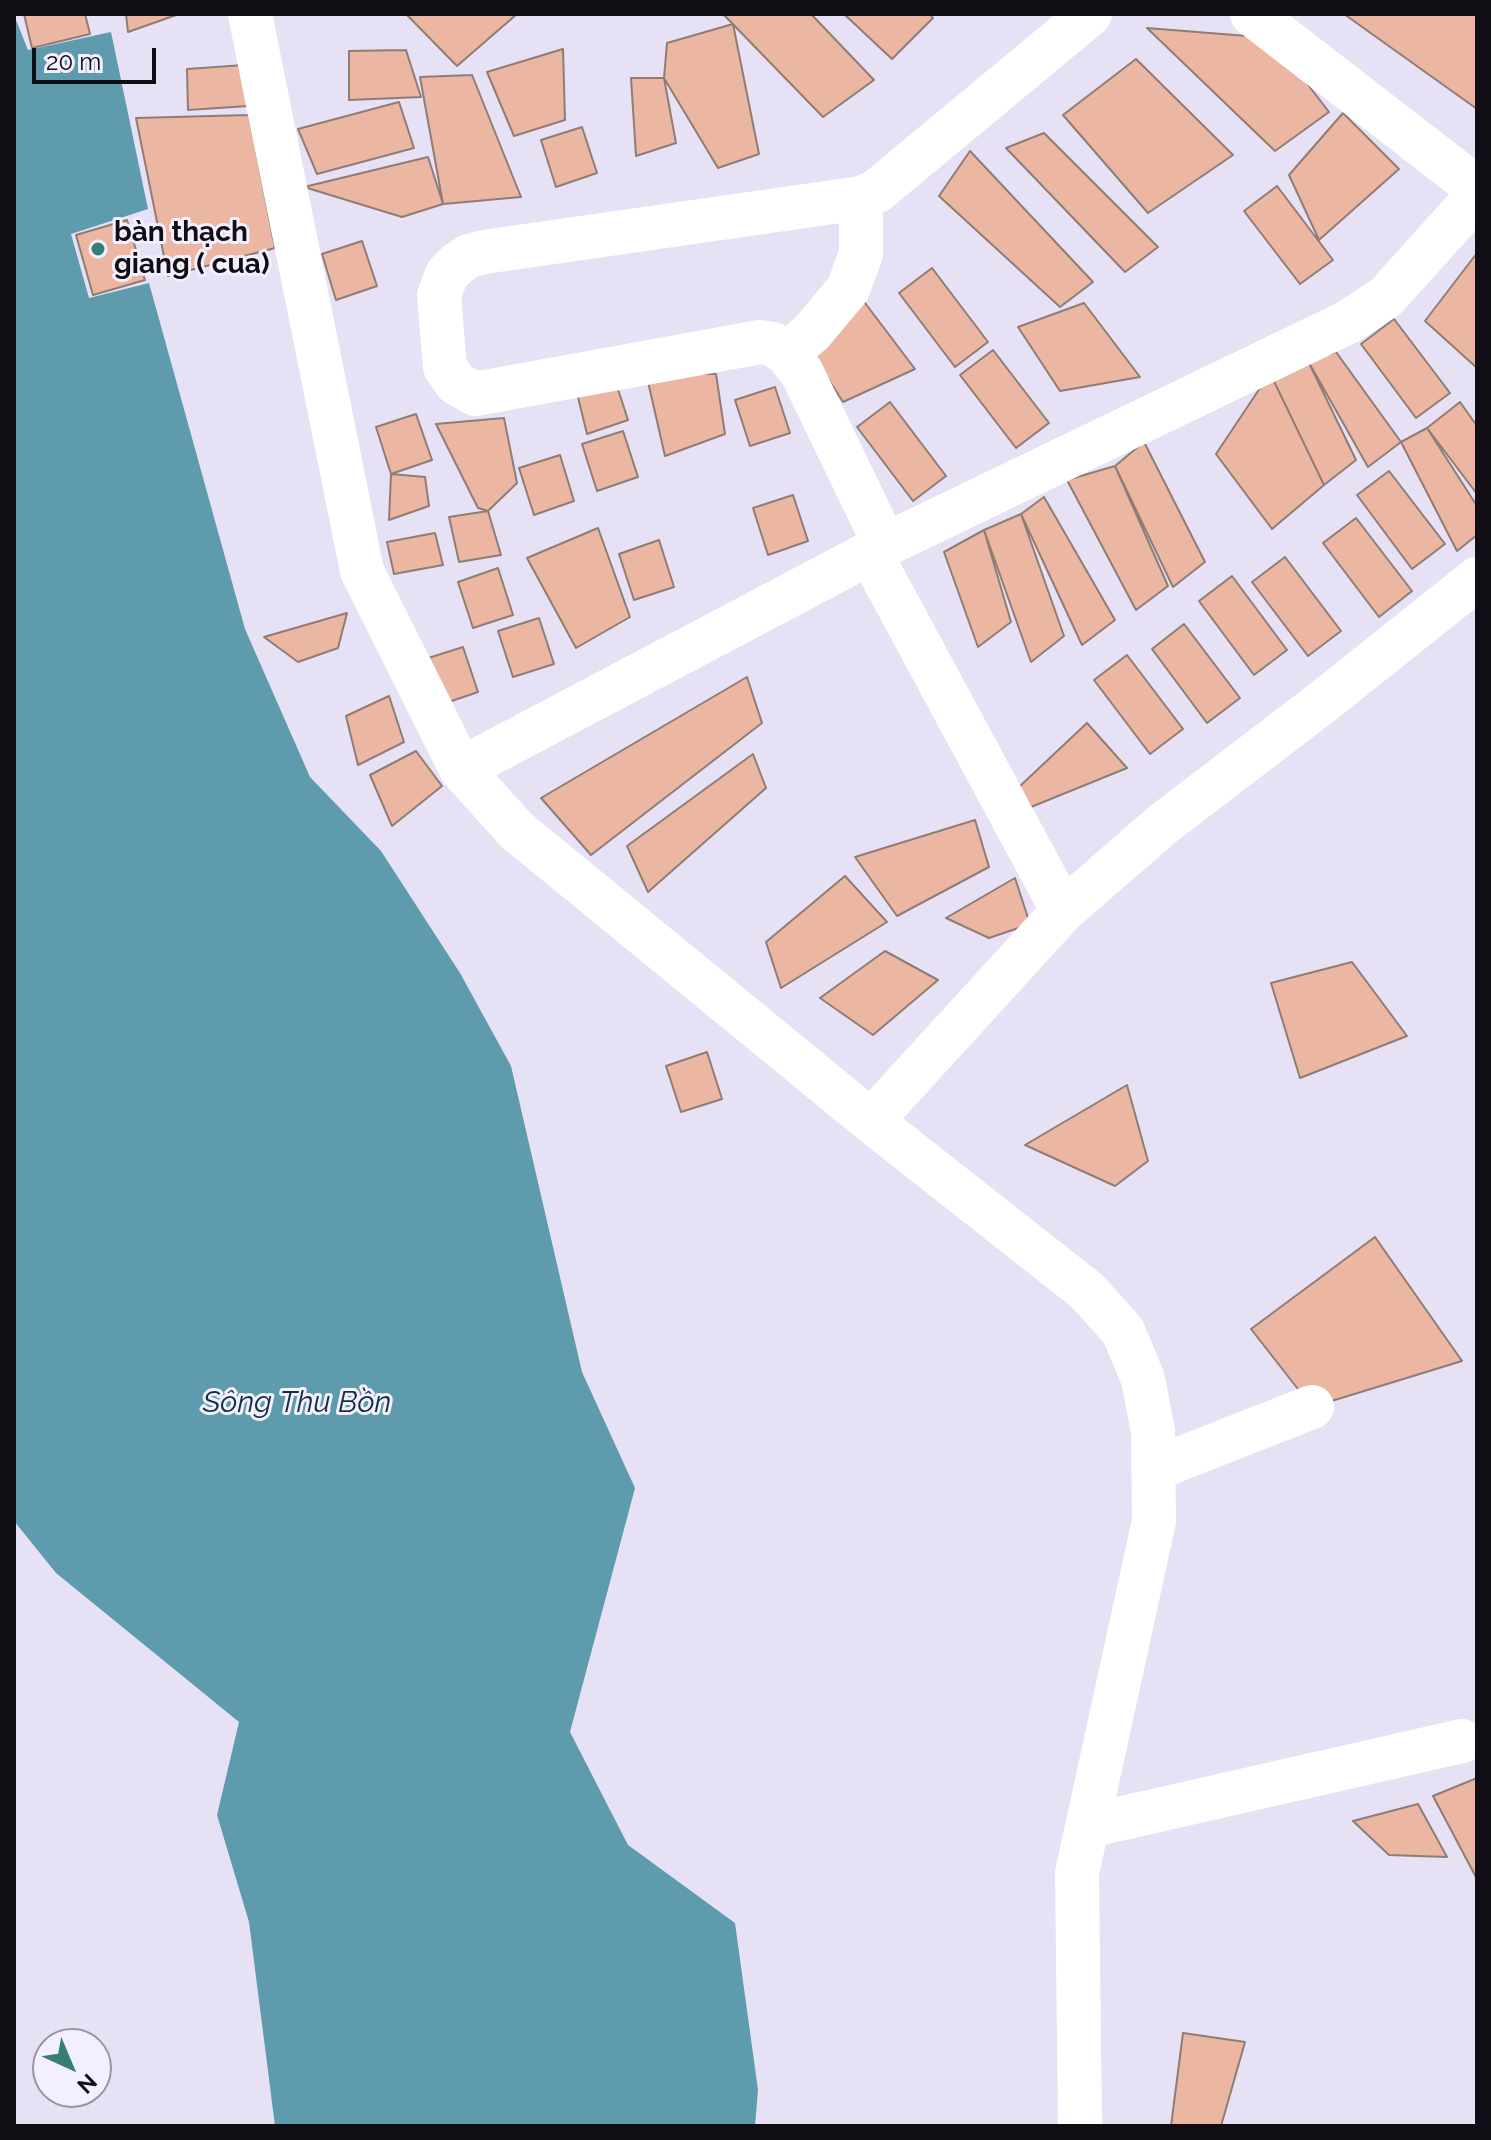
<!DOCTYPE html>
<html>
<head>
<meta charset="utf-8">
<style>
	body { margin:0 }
	#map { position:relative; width:1491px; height:2140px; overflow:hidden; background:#e6e1f4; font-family:Raleway,sans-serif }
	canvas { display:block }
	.frame { position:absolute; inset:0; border:16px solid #100e14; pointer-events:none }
	.north { position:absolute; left:32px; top:2028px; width:80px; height:80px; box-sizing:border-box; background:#f3effe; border:2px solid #9895a0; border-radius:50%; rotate:136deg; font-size:22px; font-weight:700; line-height:32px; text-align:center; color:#100e14 }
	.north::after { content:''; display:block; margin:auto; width:28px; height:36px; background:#377e77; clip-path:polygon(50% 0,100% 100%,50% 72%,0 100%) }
	.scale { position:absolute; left:32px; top:48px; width:124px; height:36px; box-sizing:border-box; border:4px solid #100e14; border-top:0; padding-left:10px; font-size:24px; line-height:28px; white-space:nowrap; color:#100e14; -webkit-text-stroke:6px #f3effe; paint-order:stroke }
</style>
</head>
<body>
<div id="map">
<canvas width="1491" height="2140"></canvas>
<div class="frame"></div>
<div class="north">N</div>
<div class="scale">20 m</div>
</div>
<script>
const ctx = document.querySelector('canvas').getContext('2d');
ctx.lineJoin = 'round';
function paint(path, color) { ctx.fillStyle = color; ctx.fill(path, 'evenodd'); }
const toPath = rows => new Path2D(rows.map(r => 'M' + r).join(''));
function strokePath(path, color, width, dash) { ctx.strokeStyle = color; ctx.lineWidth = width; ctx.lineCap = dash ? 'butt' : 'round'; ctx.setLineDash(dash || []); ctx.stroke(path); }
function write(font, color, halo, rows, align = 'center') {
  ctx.font = font + ' Raleway,sans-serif'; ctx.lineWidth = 6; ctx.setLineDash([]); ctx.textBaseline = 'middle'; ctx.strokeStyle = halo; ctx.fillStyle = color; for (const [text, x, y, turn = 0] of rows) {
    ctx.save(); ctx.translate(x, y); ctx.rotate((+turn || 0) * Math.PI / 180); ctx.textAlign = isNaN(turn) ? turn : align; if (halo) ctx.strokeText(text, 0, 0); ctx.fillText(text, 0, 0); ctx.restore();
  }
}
const water = toPath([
	[14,15,28,50,111,32,148,209,71,234,89,298,149,283,245,629,310,777,381,851,460,973,511,1066,582,1372,635,1488,570,1732,628,1845,735,1923,758,2090,755,2126,275,2126,249,1922,217,1815,239,1722,56,1573,14,1521]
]);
const building = toPath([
	[24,14,85,14,90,34,32,48,24,14],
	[126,14,179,14,128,32,126,14],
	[406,14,517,14,457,66,406,14],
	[723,14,811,14,874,80,823,117,723,14],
	[844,14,930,14,933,18,892,59,844,14],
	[1344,14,1477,14,1477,109,1344,14],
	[733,24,759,154,718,168,664,78,667,43,733,24],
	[1147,28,1272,38,1329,112,1275,151,1147,28],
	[563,49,565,120,514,136,487,72,563,49],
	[406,50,421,97,349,100,349,51,406,50],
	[1136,59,1233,155,1148,213,1063,115,1136,59],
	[244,65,248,106,188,110,187,69,244,65],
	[472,75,521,197,443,204,420,77,472,75],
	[631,78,664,78,676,143,636,156,631,78],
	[399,102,414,148,317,174,298,129,399,102],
	[1343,113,1399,169,1319,240,1289,175,1343,113],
	[249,115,275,248,168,276,136,118,249,115],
	[582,127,597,173,556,187,541,140,582,127],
	[1044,133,1158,247,1125,272,1006,148,1044,133],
	[970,151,1093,282,1060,307,939,196,970,151],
	[428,157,443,204,402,217,304,187,428,157],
	[1277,186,1333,260,1300,284,1244,211,1277,186],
	[127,220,145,280,93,295,76,235,127,220],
	[362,241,377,286,336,300,322,254,362,241],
	[1477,253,1477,368,1425,321,1477,253],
	[932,268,988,342,955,367,899,293,932,268],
	[859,295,915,369,843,402,813,355,859,295],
	[1084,303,1140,377,1060,391,1018,327,1084,303],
	[1394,319,1450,393,1416,418,1361,344,1394,319],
	[993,350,1049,423,1016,448,960,375,993,350],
	[1336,352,1401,442,1368,467,1308,361,1336,352],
	[1308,361,1356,460,1324,485,1270,373,1308,361],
	[646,373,716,374,725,434,665,456,646,373],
	[1270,373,1324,485,1272,529,1216,454,1270,373],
	[613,374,628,420,587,434,576,389,613,374],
	[775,387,790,433,750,446,735,400,775,387],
	[890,402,946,476,913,501,857,427,890,402],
	[1460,402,1477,426,1477,494,1427,428,1460,402],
	[416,414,432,460,391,474,376,427,416,414],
	[504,418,517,483,488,511,478,508,436,424,504,418],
	[1427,428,1477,506,1477,535,1457,551,1401,442,1427,428],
	[623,431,638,477,597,491,582,444,623,431],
	[1144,442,1205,562,1173,587,1115,466,1144,442],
	[560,455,574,501,534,515,519,468,560,455],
	[1115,466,1168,586,1136,610,1067,480,1115,466],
	[1389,471,1445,544,1412,569,1357,495,1389,471],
	[391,474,425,477,429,506,389,520,391,474],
	[793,495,808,541,768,555,753,508,793,495],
	[1044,497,1115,620,1082,645,1021,514,1044,497],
	[488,511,501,555,459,562,449,517,488,511],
	[1021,514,1064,636,1031,662,984,530,1021,514],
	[1356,518,1412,591,1379,617,1323,543,1356,518],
	[598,528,630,617,576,648,527,558,598,528],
	[984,530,1011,622,978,647,944,552,984,530],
	[435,533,443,565,394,574,387,542,435,533],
	[659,540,674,587,634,600,619,554,659,540],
	[1285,557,1341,631,1308,656,1252,582,1285,557],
	[498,568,513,615,473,628,458,582,498,568],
	[1232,576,1287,650,1254,675,1199,601,1232,576],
	[347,613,338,648,298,662,264,637,347,613],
	[539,618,554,664,513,677,498,631,539,618],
	[1184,624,1240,698,1207,723,1152,649,1184,624],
	[463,647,478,692,437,706,422,660,463,647],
	[1127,655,1183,729,1150,754,1094,680,1127,655],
	[747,677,762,723,591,855,541,798,747,677],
	[389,696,404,742,358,765,346,716,389,696],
	[1087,723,1127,768,1031,807,1019,787,1087,723],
	[416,751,442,786,392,826,370,775,416,751],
	[753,754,766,788,648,892,627,846,753,754],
	[975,820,989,867,897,916,855,857,975,820],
	[845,876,887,922,781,988,766,942,845,876],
	[1015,878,1030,924,989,938,946,918,1015,878],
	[885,951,938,980,873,1035,820,998,885,951],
	[1352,962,1407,1036,1300,1078,1271,983,1352,962],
	[707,1052,722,1099,681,1112,666,1066,707,1052],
	[1127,1085,1148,1161,1115,1186,1025,1145,1127,1085],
	[1375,1237,1462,1361,1312,1407,1251,1329,1375,1237],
	[1477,1778,1477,1879,1433,1796,1477,1778],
	[1418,1804,1447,1857,1389,1855,1353,1821,1418,1804],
	[1183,2033,1245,2042,1221,2126,1171,2126,1183,2033]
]);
const minor = toPath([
	[250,14,362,571,461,769,516,830,871,1121,1087,1291,1123,1331,1143,1379,1153,1431,1154,1521,1077,1873,1080,2126],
	[1252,14,1477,188],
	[787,354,812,332,848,289,861,254,861,198],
	[885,545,802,373,787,354,773,344,760,342,475,394,456,383,445,367,439,295,447,274,457,264,469,256,484,252,861,198,877,191,1090,14],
	[870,553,1063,911],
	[461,769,885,545,1348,322,1386,297,1477,196],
	[871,1121,1063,911,1163,824,1324,701,1477,579],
	[1154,1469,1312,1407],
	[1088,1826,1462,1741]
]);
const markers = [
	[98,249,8,"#377e77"]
];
const poiNames = [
	["bàn thạch",114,233],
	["giang ( cua)",114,265]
];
const waterNames = [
	["Sông Thu Bồn",297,1403]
];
paint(water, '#5e9cad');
paint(building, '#ecb7a2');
strokePath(building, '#8f7d75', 2);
strokePath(minor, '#fff', 44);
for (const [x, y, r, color] of markers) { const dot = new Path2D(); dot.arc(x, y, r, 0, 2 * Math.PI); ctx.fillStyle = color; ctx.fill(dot); strokePath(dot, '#f3effe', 3); }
write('bold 28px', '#100e14', '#f3effe', poiNames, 'left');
write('italic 30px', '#102f37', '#f3effe', waterNames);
</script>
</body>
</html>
